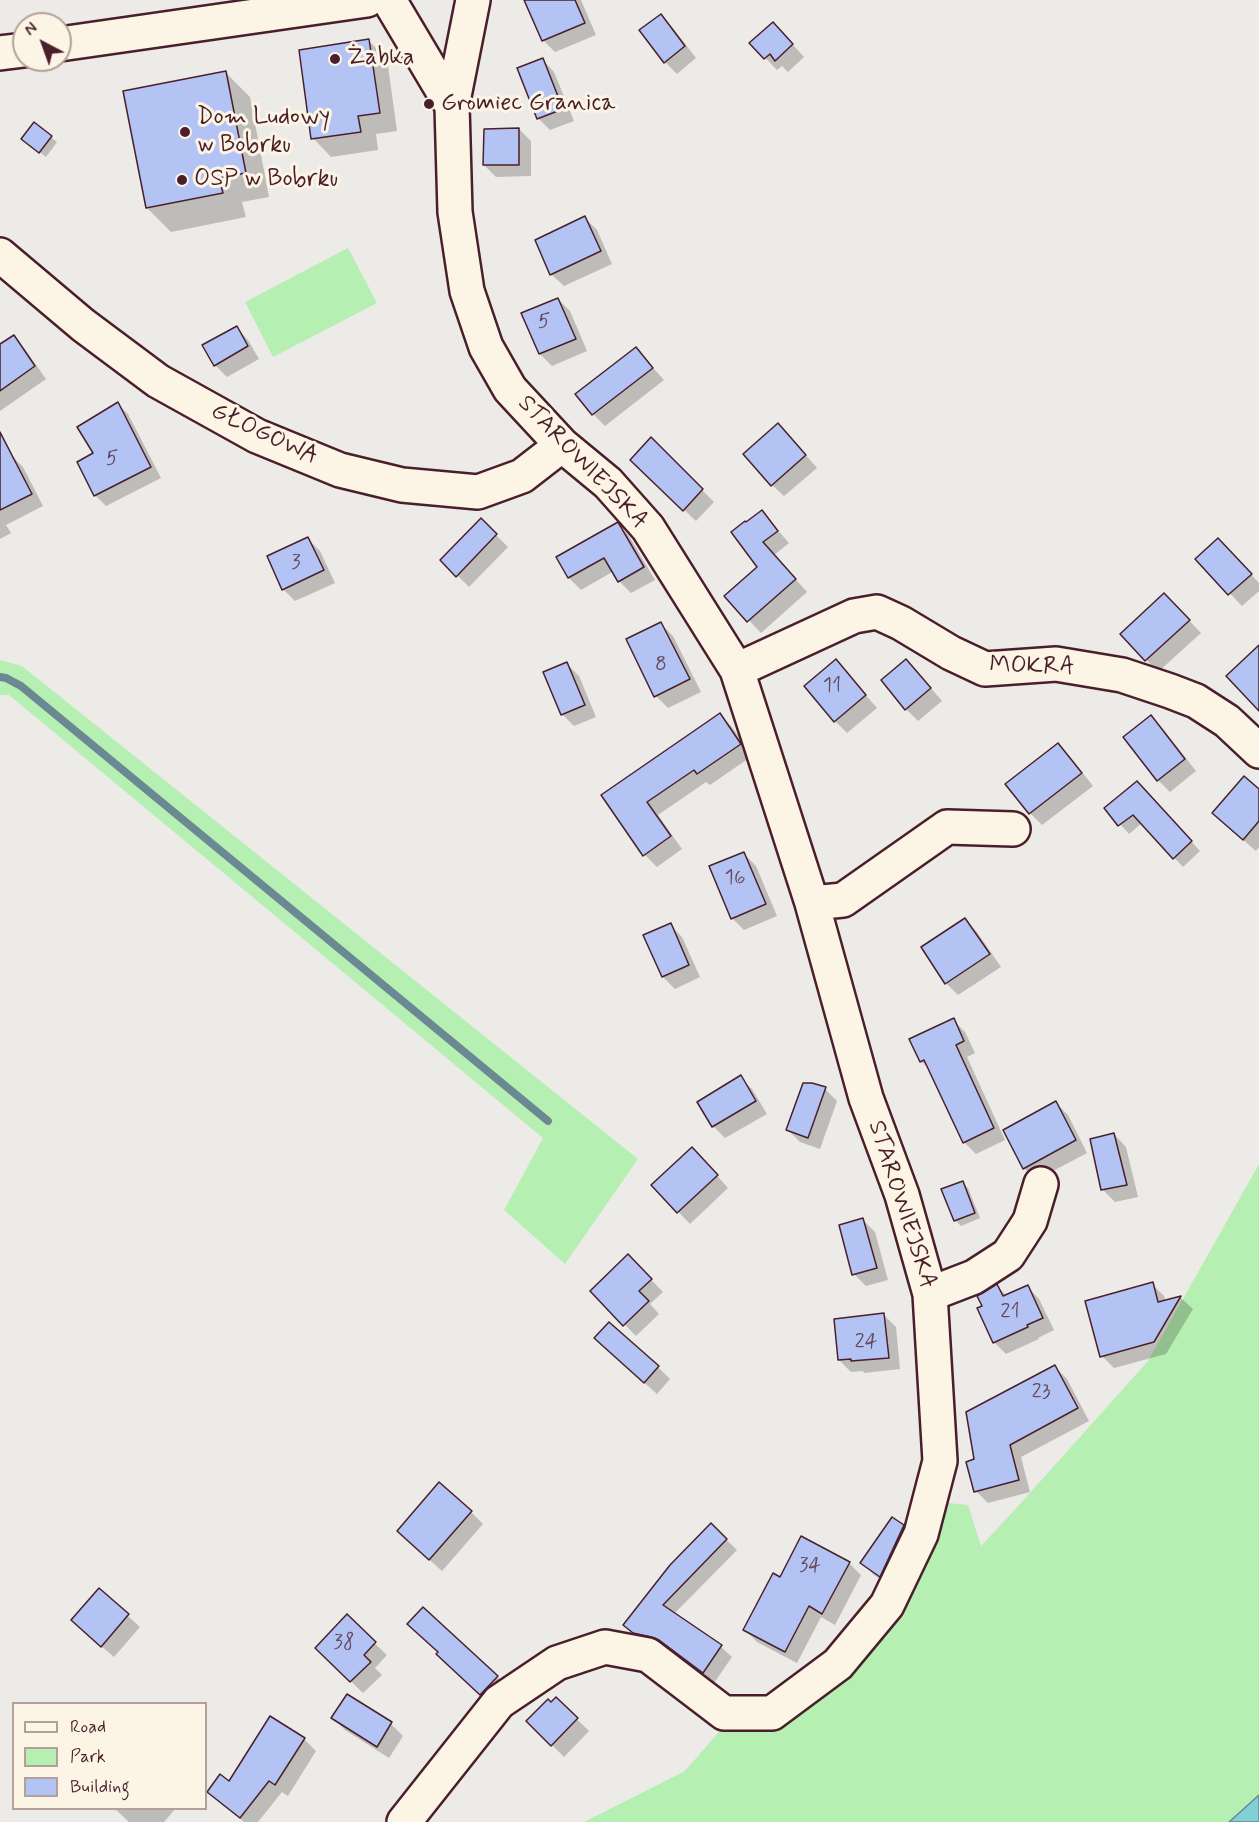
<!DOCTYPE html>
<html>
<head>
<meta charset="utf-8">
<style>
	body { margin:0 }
	#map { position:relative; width:1259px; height:1822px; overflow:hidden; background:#edebe8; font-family:Mynerve,sans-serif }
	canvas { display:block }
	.legend { position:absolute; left:12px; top:1702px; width:195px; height:108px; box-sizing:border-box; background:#fcf5e5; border:2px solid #b59f9b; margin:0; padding:8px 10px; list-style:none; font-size:18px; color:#4a1f2b }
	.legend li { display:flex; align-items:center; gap:12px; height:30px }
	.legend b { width:30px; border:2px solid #b59f9b }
	.north { position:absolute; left:12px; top:12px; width:60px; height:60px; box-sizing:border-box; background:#fcf5e5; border:2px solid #b59f9b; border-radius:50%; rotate:319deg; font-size:16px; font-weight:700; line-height:24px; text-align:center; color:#4a1f2b }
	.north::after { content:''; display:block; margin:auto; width:21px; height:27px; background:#4a1f2b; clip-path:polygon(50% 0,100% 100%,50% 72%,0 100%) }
</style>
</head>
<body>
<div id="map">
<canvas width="1259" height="1822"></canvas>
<ul class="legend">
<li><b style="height:8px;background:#fcf5e5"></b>Road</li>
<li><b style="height:16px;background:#b6efb2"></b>Park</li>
<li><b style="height:16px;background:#b3c3f3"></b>Building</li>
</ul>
<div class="north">N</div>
</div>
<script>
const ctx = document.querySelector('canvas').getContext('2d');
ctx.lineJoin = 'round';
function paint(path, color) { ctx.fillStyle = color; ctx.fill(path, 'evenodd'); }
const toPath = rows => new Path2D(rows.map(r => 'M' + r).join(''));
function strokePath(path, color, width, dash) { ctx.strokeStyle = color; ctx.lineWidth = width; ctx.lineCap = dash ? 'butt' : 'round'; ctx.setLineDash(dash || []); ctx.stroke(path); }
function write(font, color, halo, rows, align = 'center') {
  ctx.font = font + ' Mynerve,sans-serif'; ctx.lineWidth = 6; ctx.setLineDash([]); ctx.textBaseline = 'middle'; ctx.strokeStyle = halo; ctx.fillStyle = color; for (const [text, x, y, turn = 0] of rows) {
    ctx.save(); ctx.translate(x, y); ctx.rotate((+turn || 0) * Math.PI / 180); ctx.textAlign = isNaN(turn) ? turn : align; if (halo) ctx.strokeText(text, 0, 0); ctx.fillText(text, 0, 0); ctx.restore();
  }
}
const green = toPath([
	[348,248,377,303,273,357,245,302],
	[0,660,22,666,638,1159,565,1264,504,1210,543,1138,9,695,0,695],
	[1259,1164,1259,1795,1229,1822,584,1822,685,1771,723,1727,761,1730,795,1709,938,1502,968,1505,981,1546,1020,1504,1148,1361]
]);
const water = toPath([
	[1259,1795,1259,1822,1229,1822,1259,1795]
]);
const shadow = toPath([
	[526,0,581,0,596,35,555,52,543,40],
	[661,16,673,28,696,58,677,74,665,62],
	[785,36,804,57,788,72,782,66,777,70,751,43],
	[369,41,387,59,397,131,376,134,378,150,331,157,313,138],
	[542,59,554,72,574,121,550,130,538,118],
	[226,73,250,97,269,197,242,202,246,217,171,232,147,208],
	[34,124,57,142,46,157,29,144],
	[519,129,531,141,531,176,496,177,484,165],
	[585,218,597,230,612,264,564,286,551,274],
	[558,299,570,311,587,351,552,366,540,354,523,314],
	[236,327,248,340,259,359,227,377,215,365],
	[13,337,25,349,46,379,0,411,0,346],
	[636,349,664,380,605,426,593,414],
	[118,404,128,414,161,478,106,506,95,495,79,462,95,454],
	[790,437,817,468,784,496,772,485],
	[651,439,714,502,696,521,632,460],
	[11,455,23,467,43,506,6,525,11,533,0,539,0,461],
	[762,512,789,543,774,555,807,592,761,633,726,596,759,567,746,524],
	[481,520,508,547,469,587,442,560],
	[617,524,629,536,655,580,631,593,619,581,614,571,581,590,569,578,558,557],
	[308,539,320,551,335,583,295,601,283,589],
	[1230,552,1259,583,1259,591,1242,606,1197,559],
	[1176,607,1201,633,1158,672,1122,634],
	[661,624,673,636,701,692,668,708,656,696],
	[836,661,877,708,847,733,835,721],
	[567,664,579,676,596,717,574,726,562,714],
	[918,673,942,701,918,721,906,709],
	[720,715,732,727,752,756,710,785,706,782,658,815,682,849,657,867,645,855,603,796],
	[1151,717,1163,729,1196,771,1170,792,1158,780],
	[1058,745,1070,757,1093,786,1042,825,1030,813,1007,785],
	[1259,791,1259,847,1256,851,1226,825],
	[1146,792,1200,851,1183,867,1142,823,1129,834,1106,808],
	[744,854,756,866,777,916,744,930,732,918],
	[965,920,977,932,1001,967,958,995,946,983,923,948],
	[670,925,682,937,700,977,675,989,663,977,645,936],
	[953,1020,965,1032,975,1053,967,1057,1005,1140,976,1154,964,1142,931,1071,921,1061],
	[740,1077,752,1089,767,1114,725,1138,713,1126],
	[825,1089,837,1101,820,1149,800,1142,788,1130],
	[1056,1103,1068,1115,1087,1153,1036,1180,1024,1168],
	[1114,1134,1126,1147,1138,1197,1115,1202,1103,1190],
	[704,1161,728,1188,690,1224,653,1185],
	[962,1183,968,1188,980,1218,961,1226,955,1220],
	[863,1220,875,1232,888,1280,866,1286,854,1274],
	[628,1256,663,1292,650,1304,659,1314,636,1336,592,1291],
	[1152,1284,1164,1296,1166,1302,1181,1298,1193,1309,1166,1354,1114,1368,1102,1356],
	[997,1286,1007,1296,1027,1286,1039,1299,1054,1330,1038,1338,1039,1339,1006,1354,994,1342,979,1309,984,1306],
	[884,1315,896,1327,900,1369,864,1373,863,1371,851,1372,839,1360],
	[608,1350,658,1367,670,1379,657,1394],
	[1055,1367,1067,1379,1089,1421,1021,1457,1030,1492,988,1503,976,1491,976,1460],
	[471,1512,483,1524,442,1571,411,1543],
	[711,1525,737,1550,674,1614,721,1647,732,1657,714,1683,672,1651,664,1647,646,1644,625,1625],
	[903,1527,915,1539,892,1587,874,1575,862,1563],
	[849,1563,861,1575,835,1625,821,1617,797,1663,757,1642,745,1630,780,1579],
	[99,1590,140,1627,114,1657,85,1632],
	[347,1617,387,1655,375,1668,382,1675,363,1693,317,1648],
	[450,1666,497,1677,509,1689,493,1706],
	[347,1696,391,1724,403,1736,389,1758,345,1730,333,1718],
	[556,1699,589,1731,564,1757,528,1721],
	[304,1739,316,1751,288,1796,282,1792,258,1822,244,1822,221,1804,209,1792,230,1784],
	[114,1808,176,1808,164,1822,129,1822]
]);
const stream = toPath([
	[0,677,6,678,21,686,548,1121]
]);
const building = toPath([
	[524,0,575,0,585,23,542,41,524,0],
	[661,14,685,46,664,63,639,30,661,14],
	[773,22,793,44,775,61,770,54,764,59,749,43,773,22],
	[369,39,380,113,358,116,361,132,311,139,299,50,369,39],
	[543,58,563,109,537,119,517,68,543,58],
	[226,71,246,173,219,178,223,193,146,208,123,91,226,71],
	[34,122,52,136,39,153,21,139,34,122],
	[519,128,519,165,483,165,484,129,519,128],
	[585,216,601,251,550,275,535,240,585,216],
	[558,298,576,339,539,354,521,313,558,298],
	[237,326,248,346,214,366,202,345,237,326],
	[14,335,35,366,0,391,0,344,14,335],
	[636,347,653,368,592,415,575,394,636,347],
	[118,402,151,467,94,496,77,462,93,453,77,427,118,402],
	[778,423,806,455,771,486,743,454,778,423],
	[0,432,32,494,0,510,0,432],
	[651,437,703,489,683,511,630,460,651,437],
	[762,510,778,531,763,542,796,579,747,622,724,596,757,567,731,532,745,521,746,522,762,510],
	[481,518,497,534,456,577,440,560,481,518],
	[618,522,644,567,618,582,604,558,568,578,556,557,618,522],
	[308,537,324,570,282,590,267,556,308,537],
	[1218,538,1252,574,1228,595,1195,559,1218,538],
	[1164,593,1190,620,1145,661,1120,634,1164,593],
	[661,622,690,679,654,697,626,639,661,622],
	[1259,645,1259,711,1226,676,1259,645],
	[836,659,866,695,834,722,804,686,836,659],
	[906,659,931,688,905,710,881,680,906,659],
	[567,662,585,705,561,715,543,672,567,662],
	[720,713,741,744,697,774,694,770,647,802,671,836,643,856,601,795,720,713],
	[1151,715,1185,759,1157,781,1123,737,1151,715],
	[1058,743,1082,773,1029,814,1005,784,1058,743],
	[1244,776,1259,789,1259,821,1243,840,1212,813,1244,776],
	[1137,781,1192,841,1173,859,1133,815,1118,826,1104,808,1137,781],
	[744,852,766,904,731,919,709,866,744,852],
	[965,918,990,954,945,984,921,947,965,918],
	[671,923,689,965,662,977,643,935,671,923],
	[954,1018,964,1041,956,1045,994,1128,963,1143,924,1060,920,1062,909,1039,954,1018],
	[741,1075,756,1101,712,1127,697,1102,741,1075],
	[803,1083,812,1083,826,1087,808,1138,786,1130,803,1083],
	[1056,1101,1076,1140,1023,1169,1003,1130,1056,1101],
	[1114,1133,1127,1185,1101,1190,1090,1139,1114,1133],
	[692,1147,718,1175,677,1213,651,1185,692,1147],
	[963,1181,975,1213,954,1221,941,1189,963,1181],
	[863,1218,877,1268,852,1275,839,1225,863,1218],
	[628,1254,652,1279,639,1291,649,1301,623,1326,590,1291,628,1254],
	[1153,1282,1158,1302,1181,1296,1154,1342,1100,1357,1085,1301,1153,1282],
	[997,1284,1003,1296,1028,1285,1043,1318,1027,1325,1028,1327,993,1343,977,1308,982,1306,977,1296,997,1284],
	[884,1313,889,1358,851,1361,851,1359,838,1360,834,1319,884,1313],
	[609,1322,659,1366,644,1383,594,1338,609,1322],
	[1055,1365,1078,1408,1010,1445,1019,1480,974,1492,966,1462,974,1459,966,1412,1055,1365],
	[439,1482,472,1511,429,1560,397,1531,439,1482],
	[892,1517,904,1525,880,1577,860,1563,892,1517],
	[711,1523,727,1539,663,1605,722,1645,703,1673,659,1640,651,1637,633,1633,623,1625,670,1565,711,1523],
	[801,1536,850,1562,822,1614,809,1606,785,1652,743,1630,773,1573,780,1577,801,1536],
	[99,1588,129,1614,101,1647,71,1620,99,1588],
	[423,1607,498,1676,480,1695,436,1654,438,1652,407,1624,423,1607],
	[347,1614,376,1642,364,1655,371,1662,350,1682,315,1648,347,1614],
	[347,1694,392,1722,377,1747,331,1718,347,1694],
	[556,1697,578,1718,551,1746,526,1721,548,1699,551,1702,556,1697],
	[270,1716,305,1738,275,1785,269,1781,240,1818,207,1792,220,1774,229,1781,270,1716]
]);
const minor = toPath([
	[389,0,452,106],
	[60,44,367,0],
	[0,53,24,50],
	[0,255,83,325,158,381,257,436,340,470,402,485,478,492,522,476,562,445],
	[737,670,854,616,877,612,901,623,951,653,985,669,1056,664,1122,675,1170,691,1196,701,1227,721,1259,751],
	[812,903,843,900,947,827,1013,829],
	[930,1294,974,1277,1008,1255,1030,1221,1041,1184],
	[404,1822,499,1702,557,1663,605,1647,648,1655,724,1713,772,1713,838,1664,887,1605,921,1534,940,1461,930,1294,902,1195,866,1098,812,903,737,670,648,528,608,483,562,445,510,389,486,347,467,291,455,212,452,106,473,0]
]);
const markers = [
	[335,59,6,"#4a1f2b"],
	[429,104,6,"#4a1f2b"],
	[185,132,6,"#4a1f2b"],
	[182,180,6,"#4a1f2b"]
];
const numberNames = [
	["5",544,323],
	["5",112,460],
	["3",296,564],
	["8",661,666],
	["11",832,687],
	["16",735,879],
	["21",1010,1313],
	["24",866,1343],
	["23",1041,1393],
	["34",810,1567],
	["38",344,1644]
];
const poiNames = [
	["Żabka",347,59],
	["Gromiec Granica",441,104],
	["Dom Ludowy",197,118],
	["w Bobrku",197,146],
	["OSP w Bobrku",194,180]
];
const streetNames = [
	["GŁOGOWA",264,435,25],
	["STAROWIEJSKA",582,463,46],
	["MOKRA",1032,667,1],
	["STAROWIEJSKA",901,1205,72]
];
paint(green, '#b6efb2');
paint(water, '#7fd0d7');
strokePath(water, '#6a8992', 1.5);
paint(shadow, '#0003');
strokePath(stream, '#6a8992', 8);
paint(building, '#b3c3f3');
strokePath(building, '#4a1f2b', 1.5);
strokePath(minor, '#4a1f2b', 38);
strokePath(minor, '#fcf5e5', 33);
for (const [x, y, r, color] of markers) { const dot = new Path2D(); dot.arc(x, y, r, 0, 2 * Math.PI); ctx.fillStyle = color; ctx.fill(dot); strokePath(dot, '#fcf5e5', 2); }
write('21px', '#64485d', null, numberNames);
write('24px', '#4a1f2b', '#fcf5e5', poiNames, 'left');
write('24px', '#4a1f2b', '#fcf5e5', streetNames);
</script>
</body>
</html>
